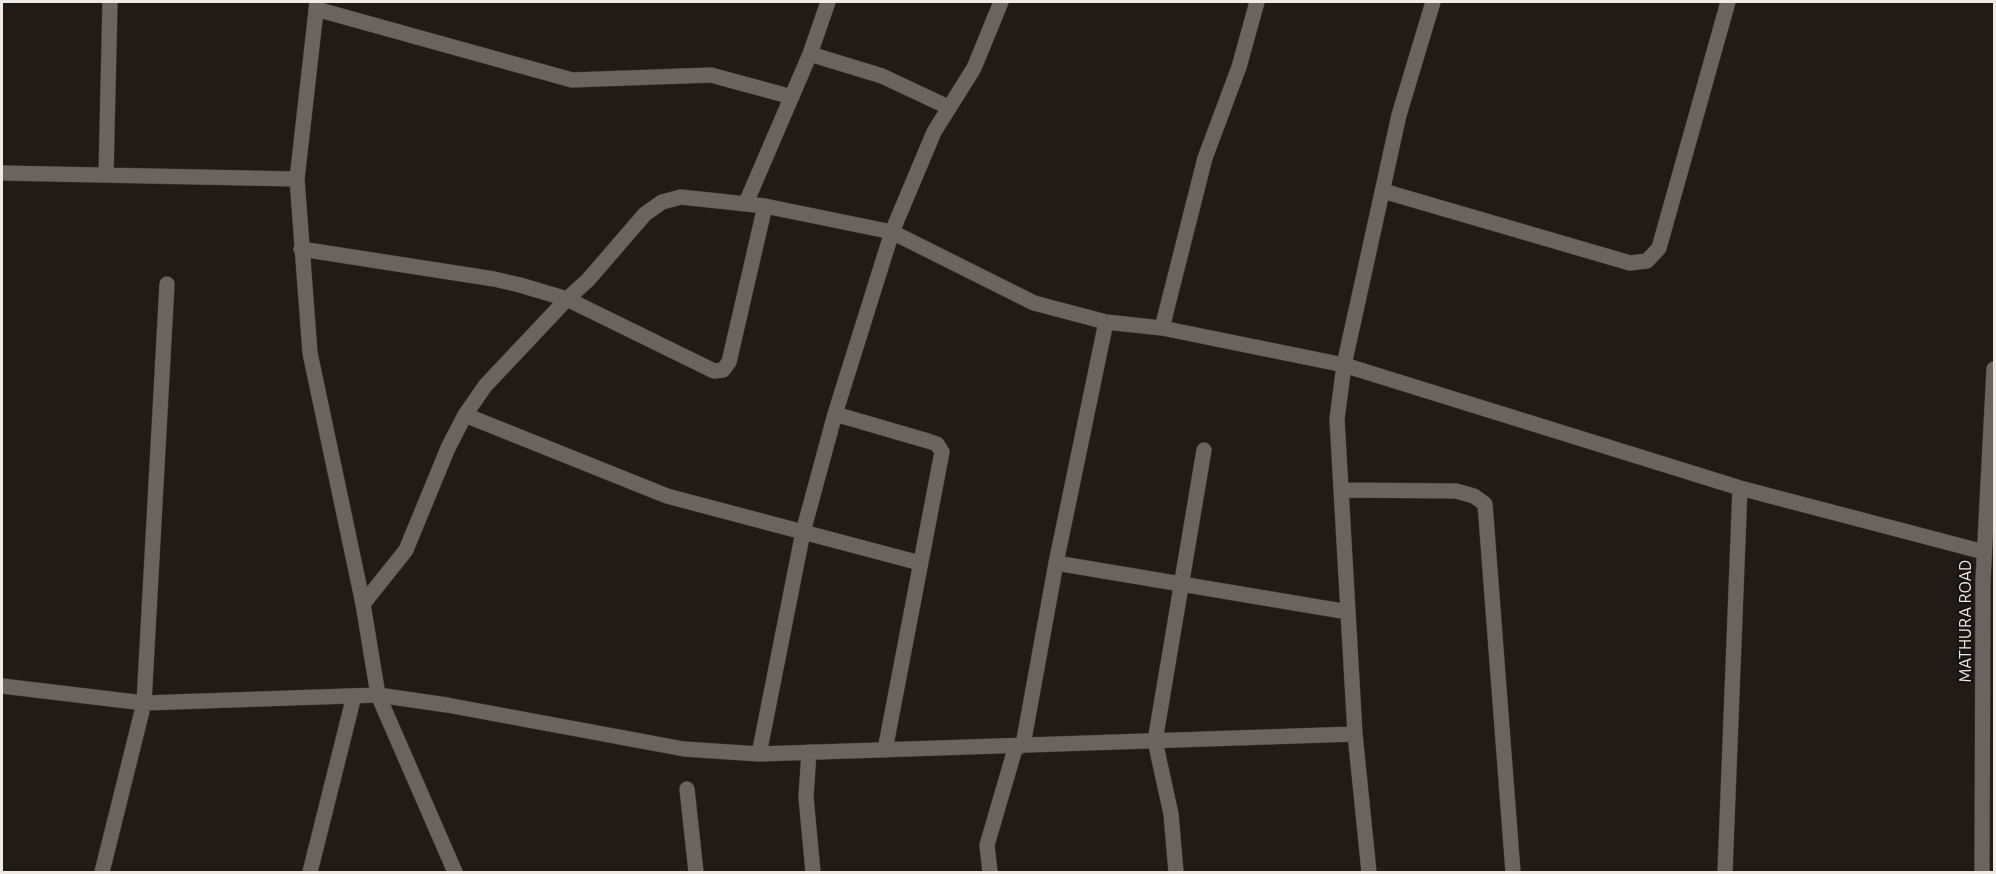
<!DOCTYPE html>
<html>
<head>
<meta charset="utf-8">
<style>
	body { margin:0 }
	#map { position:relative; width:1996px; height:874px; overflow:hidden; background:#211b17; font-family:Ubuntu,sans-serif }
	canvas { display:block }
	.frame { position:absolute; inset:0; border:3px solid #efeae8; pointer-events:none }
</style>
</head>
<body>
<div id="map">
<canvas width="1996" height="874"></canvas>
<div class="frame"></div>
</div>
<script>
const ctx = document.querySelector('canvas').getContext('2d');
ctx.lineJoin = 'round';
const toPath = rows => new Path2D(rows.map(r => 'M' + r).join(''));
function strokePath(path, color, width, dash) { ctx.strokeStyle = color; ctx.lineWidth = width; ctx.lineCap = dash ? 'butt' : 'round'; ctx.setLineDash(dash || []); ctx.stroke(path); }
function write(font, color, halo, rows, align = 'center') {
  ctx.font = font + ' Ubuntu,sans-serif'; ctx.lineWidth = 4.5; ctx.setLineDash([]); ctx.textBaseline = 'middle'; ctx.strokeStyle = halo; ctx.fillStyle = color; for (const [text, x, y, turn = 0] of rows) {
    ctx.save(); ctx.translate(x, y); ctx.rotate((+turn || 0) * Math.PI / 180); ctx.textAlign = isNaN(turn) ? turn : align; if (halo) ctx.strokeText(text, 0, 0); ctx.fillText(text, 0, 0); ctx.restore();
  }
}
const lane = toPath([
	[144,703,167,284]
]);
const street = toPath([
	[317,2,297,179,310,353,363,604,378,695,455,872],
	[316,9,572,80,711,75,792,97],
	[810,54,882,76,948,107],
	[2,173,297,179],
	[106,175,110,2],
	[1383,191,1630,263,1647,261,1659,248,1728,2],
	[746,203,810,54,828,2],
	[301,249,494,279,520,285,567,299,714,371,723,370,729,362,765,206],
	[1162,328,1205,158,1239,67,1257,2],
	[835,414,928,441,937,444,942,452,885,750],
	[465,415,667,496,920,563],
	[1342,490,1456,491,1474,496,1485,504,1513,872],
	[1056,563,1348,612],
	[363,604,406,550,448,448,465,415,485,386,567,299,588,280,645,214,662,202,681,197,765,206,892,232,1034,303,1106,322,1162,328,1344,365,1399,115,1433,2],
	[2,686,144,703,378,695,447,705,684,749,759,754,1355,734],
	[809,752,806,797,813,872],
	[759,754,803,532,835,414,892,232,934,132,974,68,1001,2],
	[687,789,696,872],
	[102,872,144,703],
	[310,872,354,696],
	[990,872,987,845,1015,749,1023,745,1056,563,1106,322],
	[1176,872,1171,814,1155,741,1204,450],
	[1369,872,1355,734,1337,419,1344,365,1740,488,1984,552],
	[1725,872,1740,488]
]);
const secondary = toPath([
	[1982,872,1983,580,1994,369]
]);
const streetNames = [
	["MATHURA ROAD",1966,621,-90]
];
strokePath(lane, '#3c3836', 16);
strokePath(street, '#3c3836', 16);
strokePath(secondary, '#3c3836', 16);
strokePath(lane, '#6a635f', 15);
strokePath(street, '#6a635f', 15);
strokePath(secondary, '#6a635f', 15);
write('16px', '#efeae8', '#18120f', streetNames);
</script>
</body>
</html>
